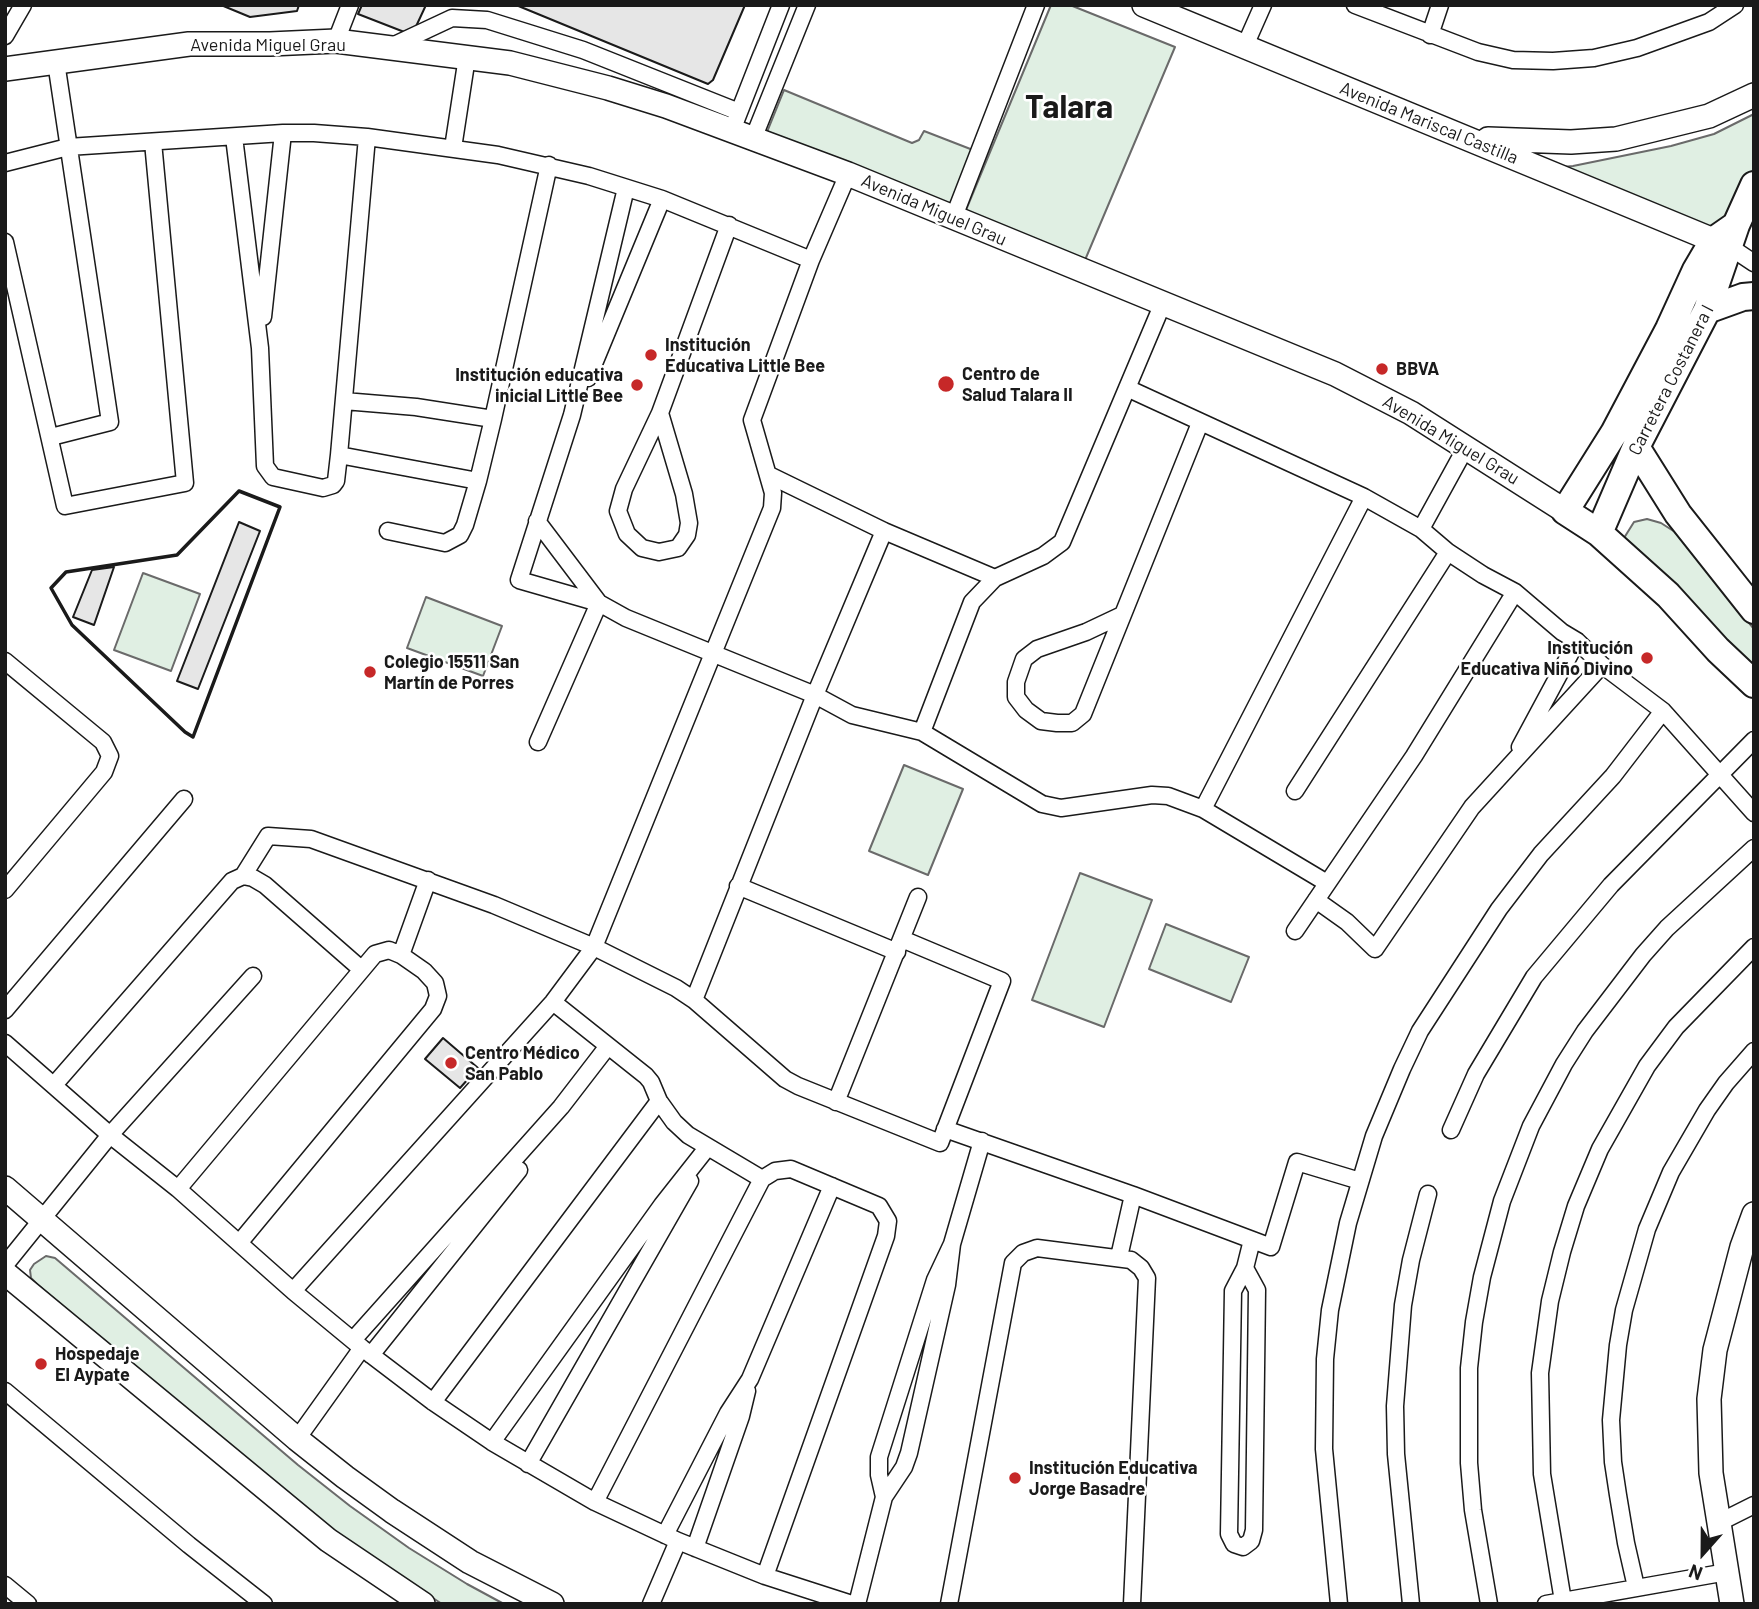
<!DOCTYPE html>
<html>
<head>
<meta charset="utf-8">
<style>
	body { margin:0 }
	#map { position:relative; width:1759px; height:1609px; overflow:hidden; background:#fff; font-family:Barlow,sans-serif }
	canvas { display:block }
	.frame { position:absolute; inset:0; border:7px solid #1a1a1a; pointer-events:none }
	.north { position:absolute; left:1668px; top:1518px; width:70px; height:70px; -webkit-text-stroke:5px #fff; paint-order:stroke; rotate:201deg; font-size:19px; font-weight:700; line-height:28px; text-align:center; color:#1a1a1a }
	.north::after { content:''; display:block; margin:auto; width:24px; height:32px; background:#1a1a1a; clip-path:polygon(50% 0,100% 100%,50% 72%,0 100%) }
</style>
</head>
<body>
<div id="map">
<canvas width="1759" height="1609"></canvas>
<div class="frame"></div>
<div class="north">N</div>
</div>
<script>
const ctx = document.querySelector('canvas').getContext('2d');
ctx.lineJoin = 'round';
function paint(path, color) { ctx.fillStyle = color; ctx.fill(path, 'evenodd'); }
const toPath = rows => new Path2D(rows.map(r => 'M' + r).join(''));
function strokePath(path, color, width, dash) { ctx.strokeStyle = color; ctx.lineWidth = width; ctx.lineCap = dash ? 'butt' : 'round'; ctx.setLineDash(dash || []); ctx.stroke(path); }
function write(font, color, halo, rows, align = 'center') {
  ctx.font = font + ' Barlow,sans-serif'; ctx.lineWidth = 5; ctx.setLineDash([]); ctx.textBaseline = 'middle'; ctx.strokeStyle = halo; ctx.fillStyle = color; for (const [text, x, y, turn = 0] of rows) {
    ctx.save(); ctx.translate(x, y); ctx.rotate((+turn || 0) * Math.PI / 180); ctx.textAlign = isNaN(turn) ? turn : align; if (halo) ctx.strokeText(text, 0, 0); ctx.fillText(text, 0, 0); ctx.restore();
  }
}
const green = toPath([
	[1051,5,1070,5,1175,47,1077,279,961,222,1051,5],
	[784,90,912,143,919,140,924,131,973,150,951,202,943,208,763,142,784,90],
	[1754,114,1754,177,1714,233,1540,169,1573,166,1671,146,1714,134,1754,114],
	[1647,519,1661,523,1675,532,1754,629,1754,667,1625,549,1624,538,1634,522,1647,519],
	[143,573,200,594,171,671,114,650,143,573],
	[426,597,502,626,483,676,407,648,426,597],
	[904,765,963,789,928,875,869,851,904,765],
	[1080,873,1152,900,1104,1027,1032,1000,1080,873],
	[1166,924,1249,957,1231,1002,1149,969,1166,924],
	[46,1256,55,1258,298,1465,350,1506,409,1548,467,1584,504,1604,442,1604,339,1536,174,1402,37,1284,31,1278,30,1270,34,1264,46,1256]
]);
const building = toPath([
	[221,5,299,5,297,11,250,17,221,5],
	[362,5,426,5,412,35,358,14,362,5],
	[516,5,745,5,713,80,708,84,516,5],
	[239,522,260,531,198,689,177,681,239,522],
	[114,567,94,625,73,617,92,570,114,567],
	[443,1038,478,1068,460,1088,425,1059,443,1038]
]);
const street = toPath([
	[1355,5,1478,52,1513,60,1553,61,1594,58,1637,48,1709,22,1735,5],
	[1430,35,1440,5],
	[5,36,23,5],
	[336,41,350,5],
	[390,47,452,18,487,20,583,50,739,112],
	[1244,48,1263,5],
	[736,120,781,5],
	[234,137,260,348,265,466,273,477,323,488,333,485,336,481,339,455,367,137],
	[753,139,807,5],
	[453,148,467,57],
	[5,163,68,147,283,133,314,133,367,137,498,155,589,176,662,199,811,260],
	[626,188,572,415,519,580,599,603,626,618,815,695,852,715,922,732,1042,804,1061,808,1152,795,1168,796,1203,809,1327,883],
	[953,219,1036,5],
	[5,242,65,506,185,483,153,142],
	[1730,247,1754,263],
	[263,317,283,133],
	[588,378,662,199],
	[1127,388,1364,497,1421,529,1448,552,1483,575,1515,592,1562,632,1577,641,1602,665,1663,711,1754,813],
	[344,401,416,407,493,419],
	[660,413,684,494,689,523,687,535,678,548,659,552,642,548,627,534,618,511,624,489,660,413,729,225],
	[51,437,110,422,56,62],
	[339,455,478,481],
	[769,475,884,531,995,578],
	[537,521,599,603,538,742],
	[1421,529,1465,449],
	[388,531,445,543,460,535,465,525,478,481,493,419,549,165],
	[1122,615,1086,632,1037,649,1024,659,1016,682,1016,697,1026,710,1041,721,1057,723,1072,723,1083,714,1200,423],
	[5,661,103,742,110,756,104,772,5,890],
	[922,732,972,602,995,578,1043,556,1062,542,1163,303],
	[1520,747,1577,641],
	[1295,791,1448,552],
	[1203,809,1364,497],
	[243,876,268,836,311,839,494,905,594,947,676,988,694,1000,785,1079,798,1086,940,1143,1002,981,902,939],
	[738,886,897,952],
	[1316,900,1347,922,1375,949,1472,807,1602,665],
	[1295,931,1414,756,1515,592],
	[401,955,428,880],
	[694,1000,815,695,884,531],
	[553,1002,646,1076,651,1082,659,1101,674,1122,688,1135,762,1179],
	[5,1010,184,799],
	[5,1043,110,1135,178,1189,293,1291,362,1348,433,1402,492,1442,595,1502,678,1541,765,1576,852,1604],
	[54,1085,232,881,243,876,253,878,265,885,361,969],
	[836,1102,918,897],
	[945,1129,1133,1195,1271,1247,1297,1162,1360,1181],
	[1451,1130,1476,1074,1534,977,1611,885,1754,740],
	[178,1189,375,954,389,950,401,955,424,971,435,983,438,996,433,1009,240,1242],
	[1119,1257,1133,1195],
	[5,1265,110,1135,253,976],
	[1245,1268,1257,1290,1254,1530,1251,1541,1243,1547,1234,1544,1229,1534,1233,1291,1245,1268,1252,1240],
	[293,1291,553,1002,594,947,772,508,773,493,752,420,811,260,848,174],
	[353,1340,561,1107,608,1046],
	[371,1355,519,1170],
	[5,1391,189,1545,264,1604],
	[433,1402,659,1101],
	[297,1439,362,1348],
	[492,1442,662,1205,707,1148],
	[528,1464,690,1181],
	[884,1497,879,1475,879,1457,935,1280,952,1244,982,1141],
	[595,1502,762,1179,775,1171,791,1169,879,1206,888,1221,886,1236,765,1576],
	[1718,1523,1754,1505],
	[665,1535,728,1413,750,1379,832,1186],
	[695,1548,741,1416,747,1391],
	[5,1585,28,1604],
	[1636,1587,1626,1543,1618,1495,1613,1462,1611,1420,1618,1345,1624,1310,1647,1229,1671,1172,1707,1110,1726,1083,1754,1051],
	[1563,1601,1542,1474,1540,1373,1550,1301,1562,1252,1576,1206,1600,1149,1647,1066,1676,1027,1754,947],
	[651,1604,678,1541],
	[857,1604,884,1497,904,1467,909,1453,947,1285,952,1244],
	[949,1604,1013,1263,1023,1253,1037,1248,1131,1260,1141,1268,1147,1278,1132,1604],
	[1339,1604,1324,1449,1325,1359,1330,1310,1348,1223,1374,1136,1402,1069,1420,1031,1499,909,1541,854,1613,776,1663,711],
	[1411,1604,1396,1454,1395,1406,1403,1305,1411,1260,1428,1194],
	[1489,1604,1473,1510,1469,1463,1469,1368,1474,1322,1482,1277,1502,1201,1531,1126,1564,1064,1585,1031,1643,955,1667,928,1754,848],
	[1546,1604,1727,1572]
]);
const secondary = toPath([
	[1144,5,1730,247],
	[5,69,189,44,270,44,336,41,510,63,608,88,666,106,848,174,1335,374,1411,413,1565,511],
	[1488,139,1571,142,1616,139,1709,116,1754,95],
	[5,1188,297,1439,345,1477,392,1511,470,1562,552,1604],
	[5,1273,328,1540,423,1604],
	[1732,1604,1711,1473,1709,1399,1715,1350,1742,1247,1754,1214]
]);
const primary = toPath([
	[1736,225,1713,241,1696,270,1669,329,1614,433,1565,511,1599,533,1668,595,1718,650,1754,684],
	[1707,310,1743,297,1754,296],
	[1636,447,1678,514,1754,610],
	[1599,533,1636,447,1707,310,1736,225,1754,185]
]);
const wall = toPath([
	[239,491,280,507,193,737,185,732,72,625,51,588,66,572,177,555,239,491]
]);
const markers = [
	[651,355,7,"#c62828"],
	[1382,369,7,"#c62828"],
	[946,384,9,"#c62828"],
	[637,385,7,"#c62828"],
	[1647,658,7,"#c62828"],
	[370,672,7,"#c62828"],
	[451,1063,7,"#c62828"],
	[41,1364,7,"#c62828"],
	[1015,1478,7,"#c62828"]
];
const streetNames = [
	["Avenida Miguel Grau",268,45],
	["Avenida Mariscal Castilla",1429,123,22],
	["Avenida Miguel Grau",934,210,23],
	["Carretera Costanera I",1671,380,-63],
	["Avenida Miguel Grau",1451,440,31]
];
const poiNames = [
	["Institución",665,345],
	["Educativa Little Bee",665,366],
	["BBVA",1396,369],
	["Centro de",962,374],
	["Salud Talara II",962,395],
	["Institución educativa",623,375,"right"],
	["inicial Little Bee",623,396,"right"],
	["Institución",1633,648,"right"],
	["Educativa Niño Divino",1633,669,"right"],
	["Colegio 15511 San",384,662],
	["Martín de Porres",384,683],
	["Centro Médico",465,1053],
	["San Pablo",465,1074],
	["Hospedaje",55,1354],
	["El Aypate",55,1375],
	["Institución Educativa",1029,1468],
	["Jorge Basadre",1029,1489]
];
const townNames = [
	["Talara",1069,107]
];
paint(green, '#e0efe3');
strokePath(green, '#6a6a6a', 2);
paint(building, '#e6e6e6');
strokePath(building, '#1a1a1a', 2);
strokePath(street, '#1a1a1a', 19);
strokePath(secondary, '#1a1a1a', 26);
strokePath(primary, '#1a1a1a', 30);
strokePath(street, '#fff', 16);
strokePath(secondary, '#fff', 23);
strokePath(primary, '#fff', 26);
strokePath(wall, '#1a1a1a', 3.5);
for (const [x, y, r, color] of markers) { const dot = new Path2D(); dot.arc(x, y, r, 0, 2 * Math.PI); ctx.fillStyle = color; ctx.fill(dot); strokePath(dot, '#fff', 2.5); }
write('18px', '#1a1a1a', '#fff', streetNames);
write('bold 18px', '#1a1a1a', '#fff', poiNames, 'left');
write('bold 32px', '#1a1a1a', '#fff', townNames);
</script>
</body>
</html>
